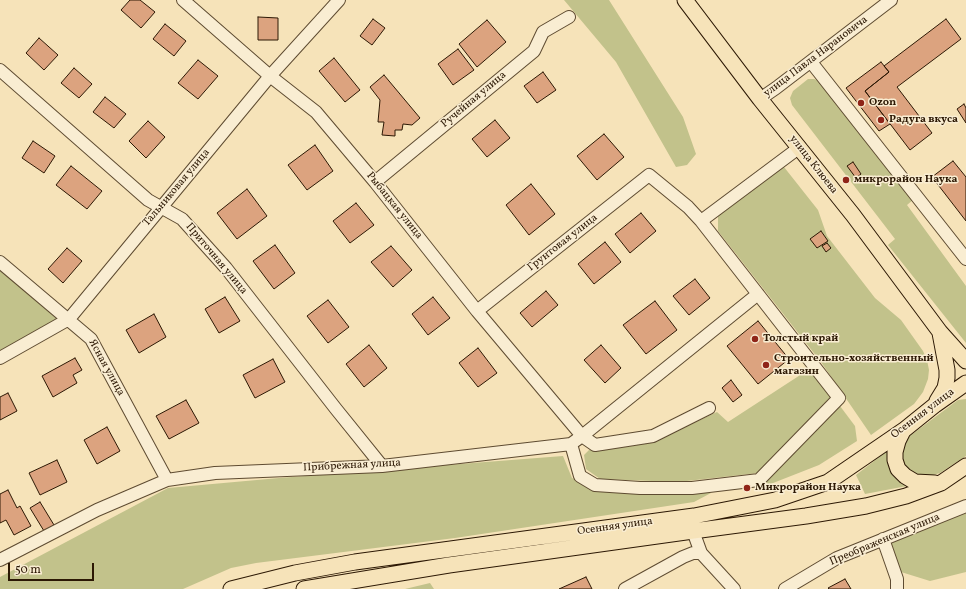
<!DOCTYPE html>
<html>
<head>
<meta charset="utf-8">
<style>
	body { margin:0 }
	#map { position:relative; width:966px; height:589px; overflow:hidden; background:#f6e3b9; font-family:Vollkorn,serif }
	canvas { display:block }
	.scale { position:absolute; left:8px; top:563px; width:86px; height:18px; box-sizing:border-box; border:2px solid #2c1804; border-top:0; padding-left:5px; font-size:12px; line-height:14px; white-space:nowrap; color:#2c1804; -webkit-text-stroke:3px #f9edd2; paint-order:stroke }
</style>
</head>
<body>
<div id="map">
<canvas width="966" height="589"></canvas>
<div class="scale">50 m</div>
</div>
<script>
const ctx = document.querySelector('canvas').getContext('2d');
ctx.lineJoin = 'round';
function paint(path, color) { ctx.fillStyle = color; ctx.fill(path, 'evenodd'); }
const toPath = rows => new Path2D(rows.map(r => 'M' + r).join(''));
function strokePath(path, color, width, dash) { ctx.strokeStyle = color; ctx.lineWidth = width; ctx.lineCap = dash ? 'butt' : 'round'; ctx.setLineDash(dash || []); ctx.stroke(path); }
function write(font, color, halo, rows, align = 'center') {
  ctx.font = font + ' Vollkorn,serif'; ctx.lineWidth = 3; ctx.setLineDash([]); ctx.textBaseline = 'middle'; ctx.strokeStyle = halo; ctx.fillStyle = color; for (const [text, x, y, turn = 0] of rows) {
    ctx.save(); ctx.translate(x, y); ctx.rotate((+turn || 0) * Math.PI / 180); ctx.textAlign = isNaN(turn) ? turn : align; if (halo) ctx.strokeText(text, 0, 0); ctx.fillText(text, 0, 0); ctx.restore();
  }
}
const green = toPath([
	[564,0,609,0,683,117,696,154,687,165,676,167,616,62],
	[808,79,814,79,819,81,914,199,907,205,966,286,966,343,888,245,895,239,792,105,790,98,793,91],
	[784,167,818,210,827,236,875,298,901,320,923,351,927,360,929,370,928,379,923,392,914,404,871,435,821,362,718,231,718,213,776,168],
	[0,267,62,318,0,353],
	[811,368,834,397,758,473,678,482,600,479,586,469,584,455,589,450,657,440,717,412,728,422],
	[966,399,966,456,940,473,930,476,921,476,913,472,905,465,901,457,903,447,907,438,958,400],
	[840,406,855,426,857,441,819,465,768,485,766,481],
	[887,451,888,462,892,472,898,481,907,486,865,494,856,475],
	[563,456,572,478,590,486,610,492,711,493,694,502,455,538,256,563,231,568,183,589,0,589,0,577,168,488,279,478],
	[966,511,966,572,930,581,901,572,890,543,927,525],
	[430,583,434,589,405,589]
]);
const building = toPath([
	[130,0,140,0,155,12,141,28,121,10,130,0],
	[258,17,278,18,278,40,258,40,258,17],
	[373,19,385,28,372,45,360,36,373,19],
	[946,19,961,39,897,87,932,133,910,150,865,91,889,72,884,66,946,19],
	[487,20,506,42,477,67,459,44,487,20],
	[165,24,186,41,174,56,153,39,165,24],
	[39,38,58,55,44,70,26,53,39,38],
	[458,49,474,70,453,85,438,64,458,49],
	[334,58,360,90,345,102,319,71,334,58],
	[198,60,218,76,198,99,178,83,198,60],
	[881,62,889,72,865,91,890,124,879,131,846,88,881,62],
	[74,68,92,84,79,98,61,83,74,68],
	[543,72,556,90,537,103,524,86,543,72],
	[384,75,420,118,412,125,403,124,402,130,395,130,395,136,382,135,384,122,378,122,380,100,370,87,384,75],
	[105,97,126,114,114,128,93,112,105,97],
	[964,104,966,108,966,123,957,109,964,104],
	[495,120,510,138,487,157,472,139,495,120],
	[148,121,165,137,146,158,129,141,148,121],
	[604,134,624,157,597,180,577,156,604,134],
	[33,141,55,156,44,173,22,158,33,141],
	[315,145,333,171,307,190,288,165,315,145],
	[953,161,966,177,966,221,932,177,953,161],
	[853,162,861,174,856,178,847,166,853,162],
	[71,166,102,191,87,209,56,185,71,166],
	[531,184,555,214,529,235,506,205,531,184],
	[247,189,267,216,237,239,217,213,247,189],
	[356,203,374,225,350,243,333,221,356,203],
	[641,213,656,231,630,253,615,234,641,213],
	[821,231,828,241,817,248,810,239,821,231],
	[605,242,621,262,594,284,578,264,605,242],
	[827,243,831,248,826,252,822,246,827,243],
	[275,245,295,273,274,289,253,261,275,245],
	[391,246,412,270,393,287,371,262,391,246],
	[67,248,82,261,63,283,48,269,67,248],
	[695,279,710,298,689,315,673,296,695,279],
	[546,291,558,305,532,327,520,313,546,291],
	[225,297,240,321,219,333,205,309,225,297],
	[433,297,450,318,428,335,412,314,433,297],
	[328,300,349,327,328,343,307,316,328,300],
	[655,301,677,330,646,354,623,325,655,301],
	[154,314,166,337,139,353,126,330,154,314],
	[758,321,789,359,758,384,727,346,758,321],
	[369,345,387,368,364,387,346,364,369,345],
	[601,345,621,368,605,383,584,360,601,345],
	[478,348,497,373,478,387,459,363,478,348],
	[75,358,82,370,73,375,77,383,53,397,42,376,75,358],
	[273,359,285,382,255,398,243,375,273,359],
	[731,380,742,395,733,402,722,388,731,380],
	[8,393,17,411,0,420,0,397,8,393],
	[186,400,199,423,169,439,156,416,186,400],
	[107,427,120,451,97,464,84,440,107,427],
	[57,460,67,482,40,495,29,473,57,460],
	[8,490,17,508,20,506,31,526,14,535,6,520,0,523,0,494,8,490],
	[40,502,54,525,44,531,30,508,40,502],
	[586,577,592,589,559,589,586,577],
	[845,579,851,589,829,589,828,588,845,579]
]);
const minor = toPath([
	[183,0,270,76,316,112,375,182,477,311,582,436,758,294],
	[811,62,966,259],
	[0,70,148,200,182,219,226,268,336,409,382,466],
	[760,99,776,88,891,0],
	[375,182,534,51,543,32,569,17],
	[701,221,800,147],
	[0,262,91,339,167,480],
	[477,311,649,175,688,207,701,221,839,398,759,480,692,488,640,488,595,485,580,476,571,444],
	[0,358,69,319,270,76,339,0],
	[693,531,701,553,734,589],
	[883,539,897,579,897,589],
	[0,560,97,510,167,480,215,473,382,466,571,444,582,436,595,445,653,436,709,408],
	[625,589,683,557,693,553,701,553],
	[785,589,837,558,966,506]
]);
const major = toPath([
	[685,0,760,99,853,215,940,332,966,361],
	[937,401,945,388,947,378,947,370,940,333],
	[903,431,898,441,895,452,895,460,898,469,905,476,915,482,935,483],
	[231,589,295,573,355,562,694,516,775,500,828,482,904,430,935,405,966,383],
	[304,589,449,565,693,531,806,516,866,506,906,496,941,483,966,466]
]);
const markers = [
	[861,103,4,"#8f2418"],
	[881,120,4,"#8f2418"],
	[846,180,4,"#8f2418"],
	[755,339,4,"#8f2418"],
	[766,365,4,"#8f2418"],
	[747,488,4,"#8f2418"]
];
const streetNames = [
	["улица Павла Нарановича",816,57,-37],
	["Ручейная улица",474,100,-40],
	["улица Клюева",813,165,52],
	["Тальниковая улица",177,188,-50],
	["Рыбацкая улица",394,206,51],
	["Грунтовая улица",563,243,-38],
	["Приточная улица",216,259,50],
	["Ясная улица",106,368,61],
	["Осенняя улица",923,414,-37],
	["Прибрежная улица",352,466,-3],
	["Осенняя улица",615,527,-8],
	["Преображенская улица",885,540,-23]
];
const poiNames = [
	["Ozon",869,103],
	["Радуга вкуса",889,120],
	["микрорайон Наука",854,180],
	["Толстый край",763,339],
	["Строительно-хозяйственный",774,359],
	["магазин",774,372],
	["Микрорайон Наука",755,488]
];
paint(green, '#c2c28b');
paint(building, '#dca37f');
strokePath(building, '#2c1804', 1);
strokePath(minor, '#5e4b31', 14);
strokePath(major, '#2c1804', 17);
strokePath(minor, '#f9edd2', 12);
strokePath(major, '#f6e3b9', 15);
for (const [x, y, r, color] of markers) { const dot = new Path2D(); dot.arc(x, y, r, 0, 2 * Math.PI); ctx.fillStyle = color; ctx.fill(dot); strokePath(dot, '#f9edd2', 1.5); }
write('11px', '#2c1804', '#f9edd2', streetNames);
write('bold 11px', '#2c1804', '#f9edd2', poiNames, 'left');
</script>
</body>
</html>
